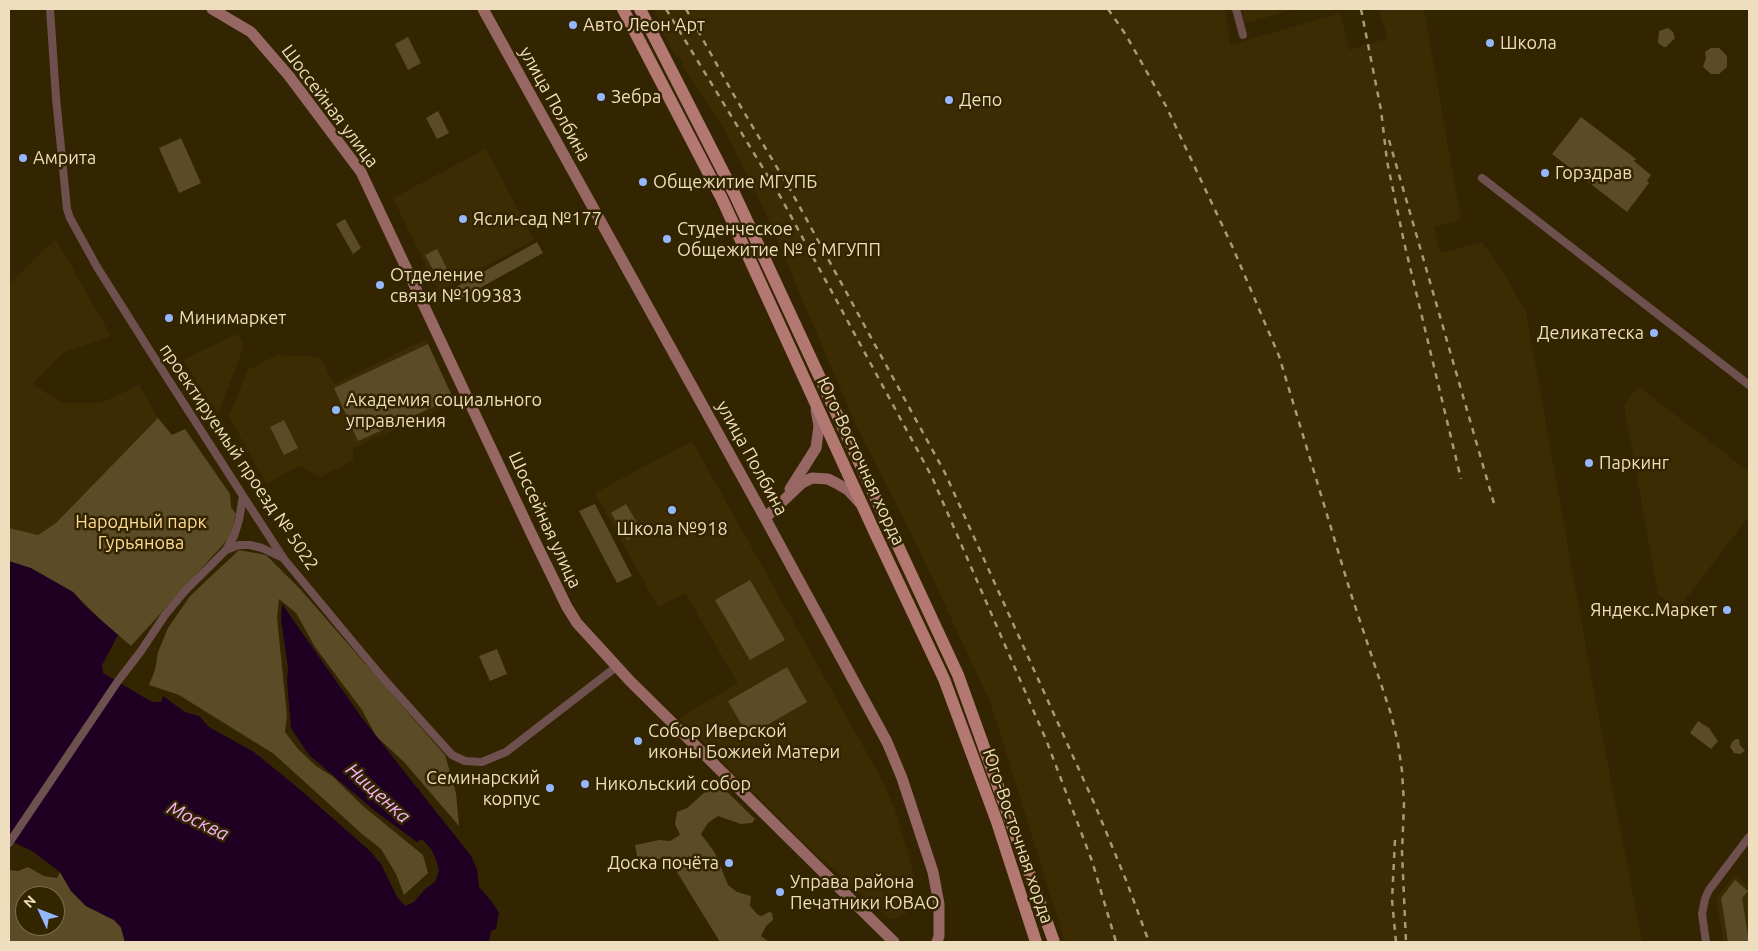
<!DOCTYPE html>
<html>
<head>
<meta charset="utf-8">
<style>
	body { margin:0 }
	#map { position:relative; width:1758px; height:951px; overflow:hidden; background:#342502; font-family:Ubuntu,sans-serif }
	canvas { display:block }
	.frame { position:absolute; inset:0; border:10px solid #eedebe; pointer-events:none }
	.north { position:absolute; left:15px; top:886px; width:50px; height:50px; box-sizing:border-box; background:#342502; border:1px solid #7e6f4d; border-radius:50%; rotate:313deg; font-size:14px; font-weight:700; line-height:20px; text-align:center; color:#eedebe }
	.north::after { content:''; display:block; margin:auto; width:18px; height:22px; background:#95b7fd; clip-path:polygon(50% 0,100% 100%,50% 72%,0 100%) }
</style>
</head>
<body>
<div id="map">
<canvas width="1758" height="951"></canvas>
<div class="frame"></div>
<div class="north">N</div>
</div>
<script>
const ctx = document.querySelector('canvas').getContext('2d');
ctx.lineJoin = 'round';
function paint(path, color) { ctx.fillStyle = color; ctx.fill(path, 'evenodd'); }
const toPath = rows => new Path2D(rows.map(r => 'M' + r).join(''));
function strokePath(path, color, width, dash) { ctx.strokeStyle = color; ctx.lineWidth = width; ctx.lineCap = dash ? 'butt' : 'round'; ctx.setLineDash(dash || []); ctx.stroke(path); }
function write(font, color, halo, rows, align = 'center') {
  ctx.font = font + ' Ubuntu,sans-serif'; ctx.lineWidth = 5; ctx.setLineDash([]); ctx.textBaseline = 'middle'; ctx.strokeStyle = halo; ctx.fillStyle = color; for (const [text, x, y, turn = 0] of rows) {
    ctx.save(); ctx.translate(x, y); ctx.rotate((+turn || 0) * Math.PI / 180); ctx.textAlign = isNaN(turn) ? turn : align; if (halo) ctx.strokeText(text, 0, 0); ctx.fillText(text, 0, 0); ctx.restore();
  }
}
const built = toPath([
	[654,9,1225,9,1230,45,1340,13,1349,50,1388,38,1378,9,1424,9,1461,220,1434,227,1440,253,1482,242,1503,272,1526,312,1594,692,1642,942,1065,942,991,704,919,549,856,425,765,212,725,131,685,69,679,56,676,57,661,29,664,27],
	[1242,9,1294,9,1244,24],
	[486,149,534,240,439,292,393,198],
	[56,239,111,336,63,353,32,384,62,403,101,403,139,385,158,418,56,523,38,535,9,528,9,284],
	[237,334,244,346,218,413,183,360],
	[426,339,455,403,353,448,353,461,320,477,299,466,266,484,229,416,248,370,277,355,320,357,334,384],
	[1638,386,1749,472,1749,516,1678,609,1658,594,1624,405],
	[692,441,882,780,895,810,916,880,905,915,890,920,871,903,806,845,679,718,738,683,685,593,658,607,595,493],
	[1735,875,1749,886,1749,942,1724,942,1716,899]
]);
const green = toPath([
	[1668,28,1673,32,1675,38,1666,47,1664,47,1658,43,1659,31],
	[408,37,421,63,408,70,395,44],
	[1711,48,1719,48,1727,56,1727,67,1719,74,1711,74,1703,67,1706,58,1705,52],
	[438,111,449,133,437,139,426,118],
	[1581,117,1636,159,1634,161,1651,175,1647,181,1649,183,1627,212,1552,154],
	[181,138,201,183,179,193,159,148],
	[345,219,361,248,353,254,336,224],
	[537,242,543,253,460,299,454,288],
	[437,249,447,269,436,275,425,255],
	[428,344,453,398,358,441,334,388],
	[158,418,172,435,185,429,230,494,231,507,236,514,230,537,131,646,101,620,73,592,9,561,9,528,38,535,56,523],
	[284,420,298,448,284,455,270,427],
	[595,504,632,576,617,583,579,511],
	[626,504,642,531,627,540,611,513],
	[239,550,266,555,300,589,445,755,456,793,459,826,404,762,376,736,362,710,315,647,296,613,279,599,277,618,287,715,285,732,298,749,316,766,332,776,363,806,423,855,428,873,404,895,396,874,381,849,362,834,274,754,179,695,149,685,155,670,158,652,168,628,190,596],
	[750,580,785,640,750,660,715,600],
	[497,649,507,674,490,681,479,656],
	[787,667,807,702,748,736,728,701],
	[1698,721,1709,728,1718,741,1711,749,1690,733],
	[1736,739,1739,739,1740,745,1745,751,1740,754,1734,753,1730,747,1732,742],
	[719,784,755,819,752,823,741,824,718,816,708,823,701,834,715,853,728,885,737,892,751,896,750,906,758,915,762,916,769,912,772,913,773,920,766,926,761,936,769,942,720,942,672,864,661,859,649,859,637,856,635,845,659,840,670,841,680,835,675,824,677,812,687,808,705,792,716,788],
	[28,867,44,876,57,878,60,872,71,891,86,906,114,920,121,928,125,942,9,942,9,870,18,871],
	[25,896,55,896,55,926,25,926],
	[1735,880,1748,891,1742,898,1749,942,1728,942,1721,898]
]);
const water = toPath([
	[9,561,31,568,73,592,85,606,118,635,102,665,103,673,152,702,161,702,163,696,185,712,199,716,209,727,254,752,297,787,370,851,381,864,397,897,405,906,414,902,425,889,435,882,439,870,435,857,431,849,422,839,417,842,398,828,376,812,309,755,291,728,287,681,288,668,281,619,282,604,362,718,471,856,477,869,479,887,492,902,499,913,496,929,491,931,489,942,125,942,121,927,114,920,86,906,71,891,60,872,32,851,9,840]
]);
const street = toPath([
	[50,9,56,98,67,209,70,218,97,267,150,351,243,496,284,559,382,677,452,755,465,761,482,762,506,752,616,667],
	[1236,9,1243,35],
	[1482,178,1749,385],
	[226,550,239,545,250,545,262,548,283,558],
	[9,843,118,681,141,651,165,615,184,592,226,550,234,536,239,520,243,496],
	[1706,942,1702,914,1705,899,1709,890,1749,837]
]);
const secondary = toPath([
	[212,9,251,32,289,76,361,172,531,533,567,607,577,623,630,681,894,942],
	[483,9,765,518,887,742,902,778,933,872,939,904,939,936,937,942],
	[790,489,816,448,819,426,816,410],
	[765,518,802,483,812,478,828,479,836,483,848,490,860,503]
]);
const primary = toPath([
	[623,9,722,199,875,533,944,679,997,822,1036,942],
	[640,9,735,195,958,675,1054,942]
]);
const rail = toPath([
	[666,9,780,196,932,477,1047,742,1092,861,1116,942],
	[686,9,732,92,791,191,945,473,1095,805,1126,880,1149,942],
	[1108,9,1126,35,1166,106,1233,248,1279,356,1351,594,1391,714,1398,743,1402,771,1404,804,1402,852,1406,942],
	[1361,9,1381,110,1387,161,1404,242,1461,479],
	[1389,140,1495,507],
	[1395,840,1392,900,1396,942]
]);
const markers = [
	[573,25,5,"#95b7fd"],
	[1490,43,5,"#95b7fd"],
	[601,97,5,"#95b7fd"],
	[949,100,5,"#95b7fd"],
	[23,158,5,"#95b7fd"],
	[1545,173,5,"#95b7fd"],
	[643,182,5,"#95b7fd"],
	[463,219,5,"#95b7fd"],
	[667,239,5,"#95b7fd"],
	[380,285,5,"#95b7fd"],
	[169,318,5,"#95b7fd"],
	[1654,333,5,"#95b7fd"],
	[336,410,5,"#95b7fd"],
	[1589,463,5,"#95b7fd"],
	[672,510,5,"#95b7fd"],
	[1727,610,5,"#95b7fd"],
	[638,741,5,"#95b7fd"],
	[585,784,5,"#95b7fd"],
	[550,788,5,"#95b7fd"],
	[729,863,5,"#95b7fd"],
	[780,892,5,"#95b7fd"]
];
const poiNames = [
	["Авто Леон Арт",583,25],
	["Школа",1500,43],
	["Зебра",611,97],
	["Депо",959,100],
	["Амрита",33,158],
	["Горздрав",1555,173],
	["Общежитие МГУПБ",653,182],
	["Ясли-сад №177",473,219],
	["Студенческое",677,229],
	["Общежитие № 6 МГУПП",677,250],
	["Отделение",390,275],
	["связи №109383",390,296],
	["Минимаркет",179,318],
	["Деликатеска",1644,333,"right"],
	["Академия социального",346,400],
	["управления",346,421],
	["Паркинг",1599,463],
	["Школа №918",672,529,"center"],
	["Яндекс.Маркет",1717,610,"right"],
	["Собор Иверской",648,731],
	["иконы Божией Матери",648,752],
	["Семинарский",540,778,"right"],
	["корпус",540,799,"right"],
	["Никольский собор",595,784],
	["Доска почёта",719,863,"right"],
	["Управа района",790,882],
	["Печатники ЮВАО",790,903]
];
const streetNames = [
	["улица Полбина",555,104,61],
	["Шоссейная улица",330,106,53],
	["проектируемый проезд № 5022",239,457,56],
	["улица Полбина",752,458,61],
	["Юго-Восточная хорда",861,461,65],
	["Шоссейная улица",545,520,65],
	["Юго-Восточная хорда",1018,836,71]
];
const parkNames = [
	["Народный парк",141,522],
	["Гурьянова",141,543]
];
const waterNames = [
	["Нищенка",378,793,42],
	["Москва",198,821,26]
];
paint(built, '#3d2c03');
paint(green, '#5b4b27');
paint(water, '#1f0023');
strokePath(street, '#6e514e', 8);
strokePath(secondary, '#966763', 11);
strokePath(primary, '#b47873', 12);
strokePath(rail, '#a89977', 2.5, [6, 6]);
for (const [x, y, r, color] of markers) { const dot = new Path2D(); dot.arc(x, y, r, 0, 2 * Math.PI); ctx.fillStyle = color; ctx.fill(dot); strokePath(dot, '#342502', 2); }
write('18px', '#eedebe', '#342502', poiNames, 'left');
write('18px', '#eedebe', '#342502', streetNames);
write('18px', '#fedb94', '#342502', parkNames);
write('italic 19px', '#f9b6fe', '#342502', waterNames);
</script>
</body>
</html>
